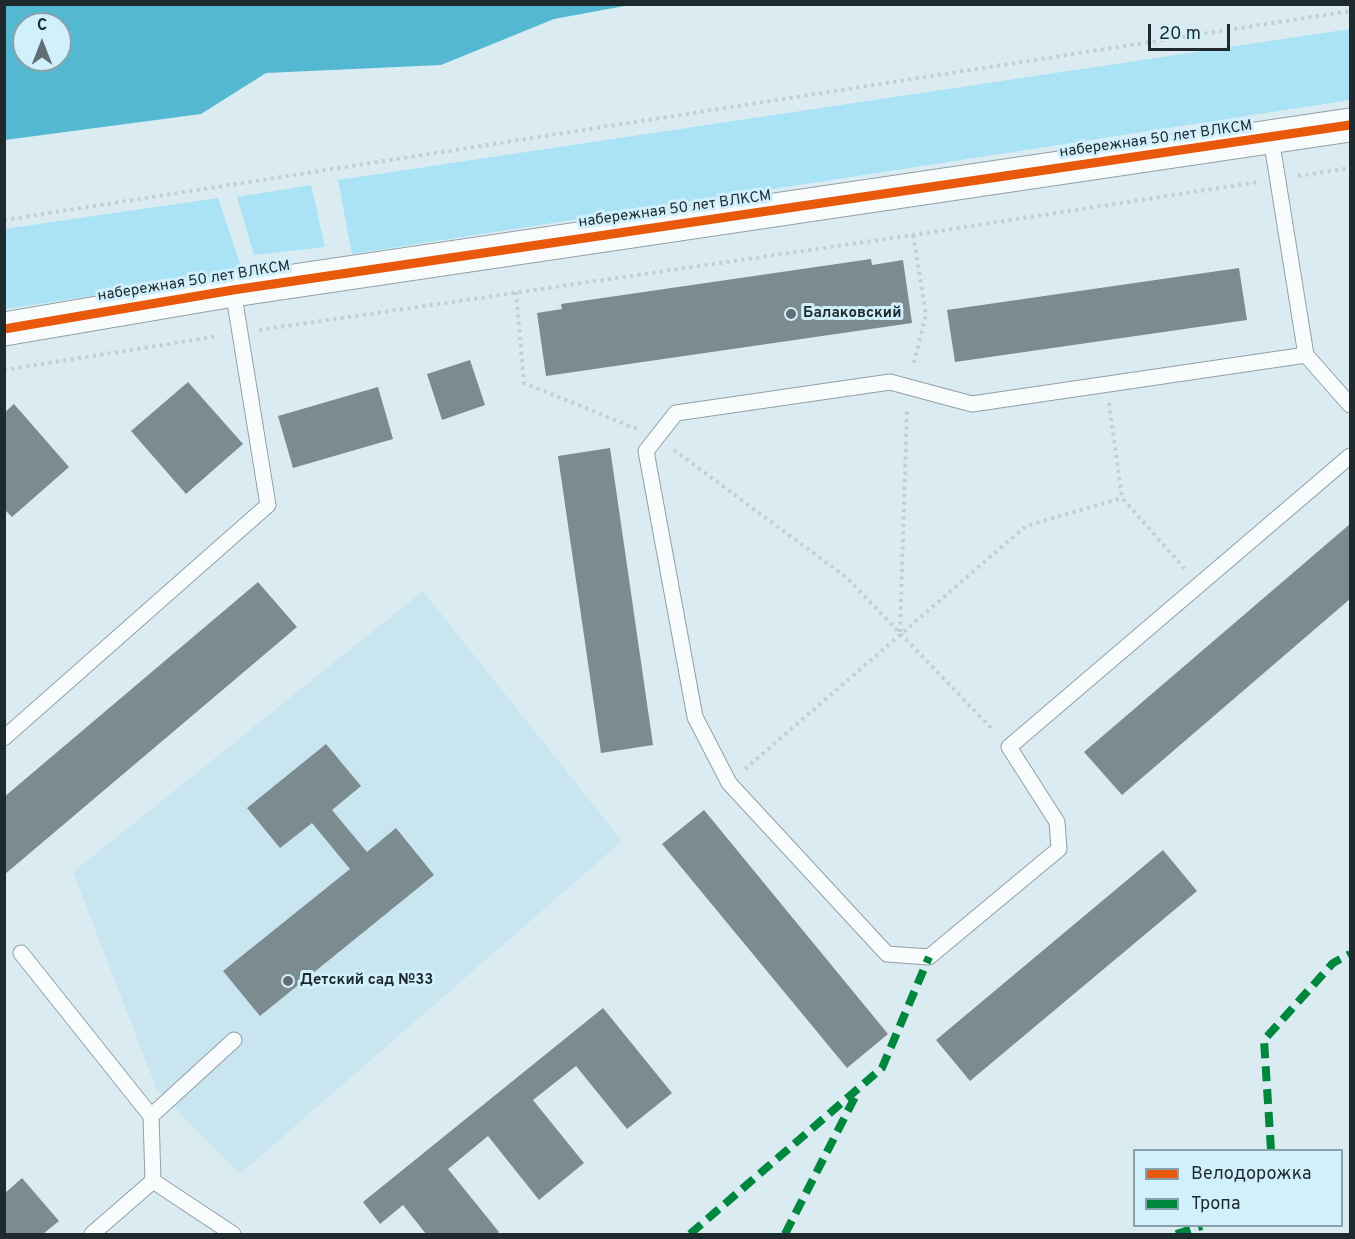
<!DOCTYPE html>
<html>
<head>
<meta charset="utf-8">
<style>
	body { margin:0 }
	#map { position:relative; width:1355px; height:1239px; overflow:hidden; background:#daecf2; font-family:Overpass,sans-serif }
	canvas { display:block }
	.frame { position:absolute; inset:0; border:6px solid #1e2a2e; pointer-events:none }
	.legend { position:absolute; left:1133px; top:1149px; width:210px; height:78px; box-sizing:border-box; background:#d0f0fc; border:2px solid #89a1aa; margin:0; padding:8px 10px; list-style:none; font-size:18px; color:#1e2a2e }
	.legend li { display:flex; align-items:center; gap:12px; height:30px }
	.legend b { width:30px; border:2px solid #89a1aa }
	.north { position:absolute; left:12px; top:12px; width:60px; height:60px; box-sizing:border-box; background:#d0f0fc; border:2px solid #89a1aa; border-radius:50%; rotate:0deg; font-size:16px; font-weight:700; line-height:24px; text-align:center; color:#1e2a2e }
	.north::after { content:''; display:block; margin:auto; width:21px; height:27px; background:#606e73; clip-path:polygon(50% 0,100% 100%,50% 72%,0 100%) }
	.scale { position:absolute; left:1148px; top:24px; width:82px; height:27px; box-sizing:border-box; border:3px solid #1e2a2e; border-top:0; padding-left:8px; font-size:18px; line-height:21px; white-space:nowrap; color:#1e2a2e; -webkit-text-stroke:4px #d0f0fc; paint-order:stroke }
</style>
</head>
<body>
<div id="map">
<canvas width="1355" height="1239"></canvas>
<div class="frame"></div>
<ul class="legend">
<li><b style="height:8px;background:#e8590c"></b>Велодорожка</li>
<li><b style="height:8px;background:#00873e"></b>Тропа</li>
</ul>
<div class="north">С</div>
<div class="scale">20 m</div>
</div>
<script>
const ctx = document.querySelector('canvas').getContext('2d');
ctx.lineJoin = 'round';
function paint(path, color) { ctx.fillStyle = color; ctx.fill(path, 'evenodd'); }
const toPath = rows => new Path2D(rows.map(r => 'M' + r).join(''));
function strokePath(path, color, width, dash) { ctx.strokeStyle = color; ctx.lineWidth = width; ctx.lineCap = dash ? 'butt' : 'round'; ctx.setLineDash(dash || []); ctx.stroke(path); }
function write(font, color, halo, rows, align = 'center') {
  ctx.font = font + ' Overpass,sans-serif'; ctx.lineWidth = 6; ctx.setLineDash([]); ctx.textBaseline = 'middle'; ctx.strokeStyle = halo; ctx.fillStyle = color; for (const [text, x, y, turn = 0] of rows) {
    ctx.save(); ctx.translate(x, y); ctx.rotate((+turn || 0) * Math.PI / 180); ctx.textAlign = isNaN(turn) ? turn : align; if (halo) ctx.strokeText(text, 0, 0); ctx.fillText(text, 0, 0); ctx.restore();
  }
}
const built = toPath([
	[423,591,622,841,240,1174,157,1090,73,872]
]);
const green = toPath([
	[1350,29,1350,100,352,254,338,180],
	[311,185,325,247,254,255,237,197],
	[218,198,243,273,5,309,4,229]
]);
const water = toPath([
	[4,5,5,4,630,5,554,19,441,65,266,73,201,114,5,140],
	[24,24,60,24,60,60,24,60]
]);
const building = toPath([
	[871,259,872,265,903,260,912,323,546,376,537,313,562,309,561,304],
	[1239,268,1247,320,955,362,947,310],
	[470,360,485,405,442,420,427,374],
	[188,382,243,444,186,494,131,431],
	[378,387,393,439,293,468,278,416],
	[14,404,69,467,12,517,4,509,4,413],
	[610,448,653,745,601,753,558,456],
	[1350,524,1350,599,1122,795,1084,752],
	[258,582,297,627,4,875,4,797],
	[326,744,361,786,332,810,367,852,396,828,434,875,260,1016,223,971,350,869,312,823,280,848,247,808],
	[704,810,888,1034,847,1068,662,844],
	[1163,850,1197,891,970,1081,936,1040],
	[603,1008,672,1093,627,1129,576,1066,533,1100,584,1163,539,1200,488,1136,448,1169,499,1232,496,1234,426,1234,403,1205,380,1224,363,1202],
	[22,1178,59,1221,43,1234,5,1234,5,1193]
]);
const path = toPath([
	[1298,176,1350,168],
	[4,220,1350,11],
	[913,235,926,315,913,366],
	[516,292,524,383,637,429],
	[259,330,913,235,1258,182],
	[4,370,219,336],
	[1109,403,1122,498,1185,569],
	[674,450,847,578,994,731],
	[900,632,907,409],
	[745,769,1026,526,1122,498]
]);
const service = toPath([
	[1271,138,1306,355,972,404,890,382,676,413,646,451,695,717,729,783,887,954,929,957,1059,849,1057,822,1009,747,1350,456],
	[1306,355,1350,405],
	[4,738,268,505,233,290],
	[21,953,151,1116,153,1181,233,1234],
	[151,1116,234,1040],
	[92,1234,153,1181]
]);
const tertiary = toPath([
	[4,329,233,290,1350,125]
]);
const quiet = toPath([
	[1271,1150,1264,1040,1333,963,1350,954],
	[690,1234,882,1068,929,957],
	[785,1234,857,1093],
	[1176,1234,1202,1226]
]);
const cycleway = toPath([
	[4,329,233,290,1350,125]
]);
const markers = [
	[791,314,6,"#606e73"],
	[288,981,6,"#606e73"]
];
const streetNames = [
	["набережная 50 лет ВЛКСМ",1156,140,-8],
	["набережная 50 лет ВЛКСМ",675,210,-8],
	["набережная 50 лет ВЛКСМ",194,282,-9]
];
const poiNames = [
	["Балаковский",803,314],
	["Детский сад №33",300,981]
];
paint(built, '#c8e5f0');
paint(green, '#abe3f6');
paint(water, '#55b8d2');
paint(building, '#7c8b90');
strokePath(service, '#92a0a4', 17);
strokePath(tertiary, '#92a0a4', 35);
strokePath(path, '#c7cdcf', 4, [3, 4.5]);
strokePath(service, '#f9fcfd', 15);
strokePath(tertiary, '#f9fcfd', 33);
strokePath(quiet, '#00873e', 8, [15, 8]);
strokePath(cycleway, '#e8590c', 9);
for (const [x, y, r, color] of markers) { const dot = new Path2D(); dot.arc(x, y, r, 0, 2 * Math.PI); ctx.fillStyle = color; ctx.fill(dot); strokePath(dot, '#d0f0fc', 2); }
write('15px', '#1e2a2e', '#d0f0fc', streetNames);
write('bold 15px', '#1e2a2e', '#d0f0fc', poiNames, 'left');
</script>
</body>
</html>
